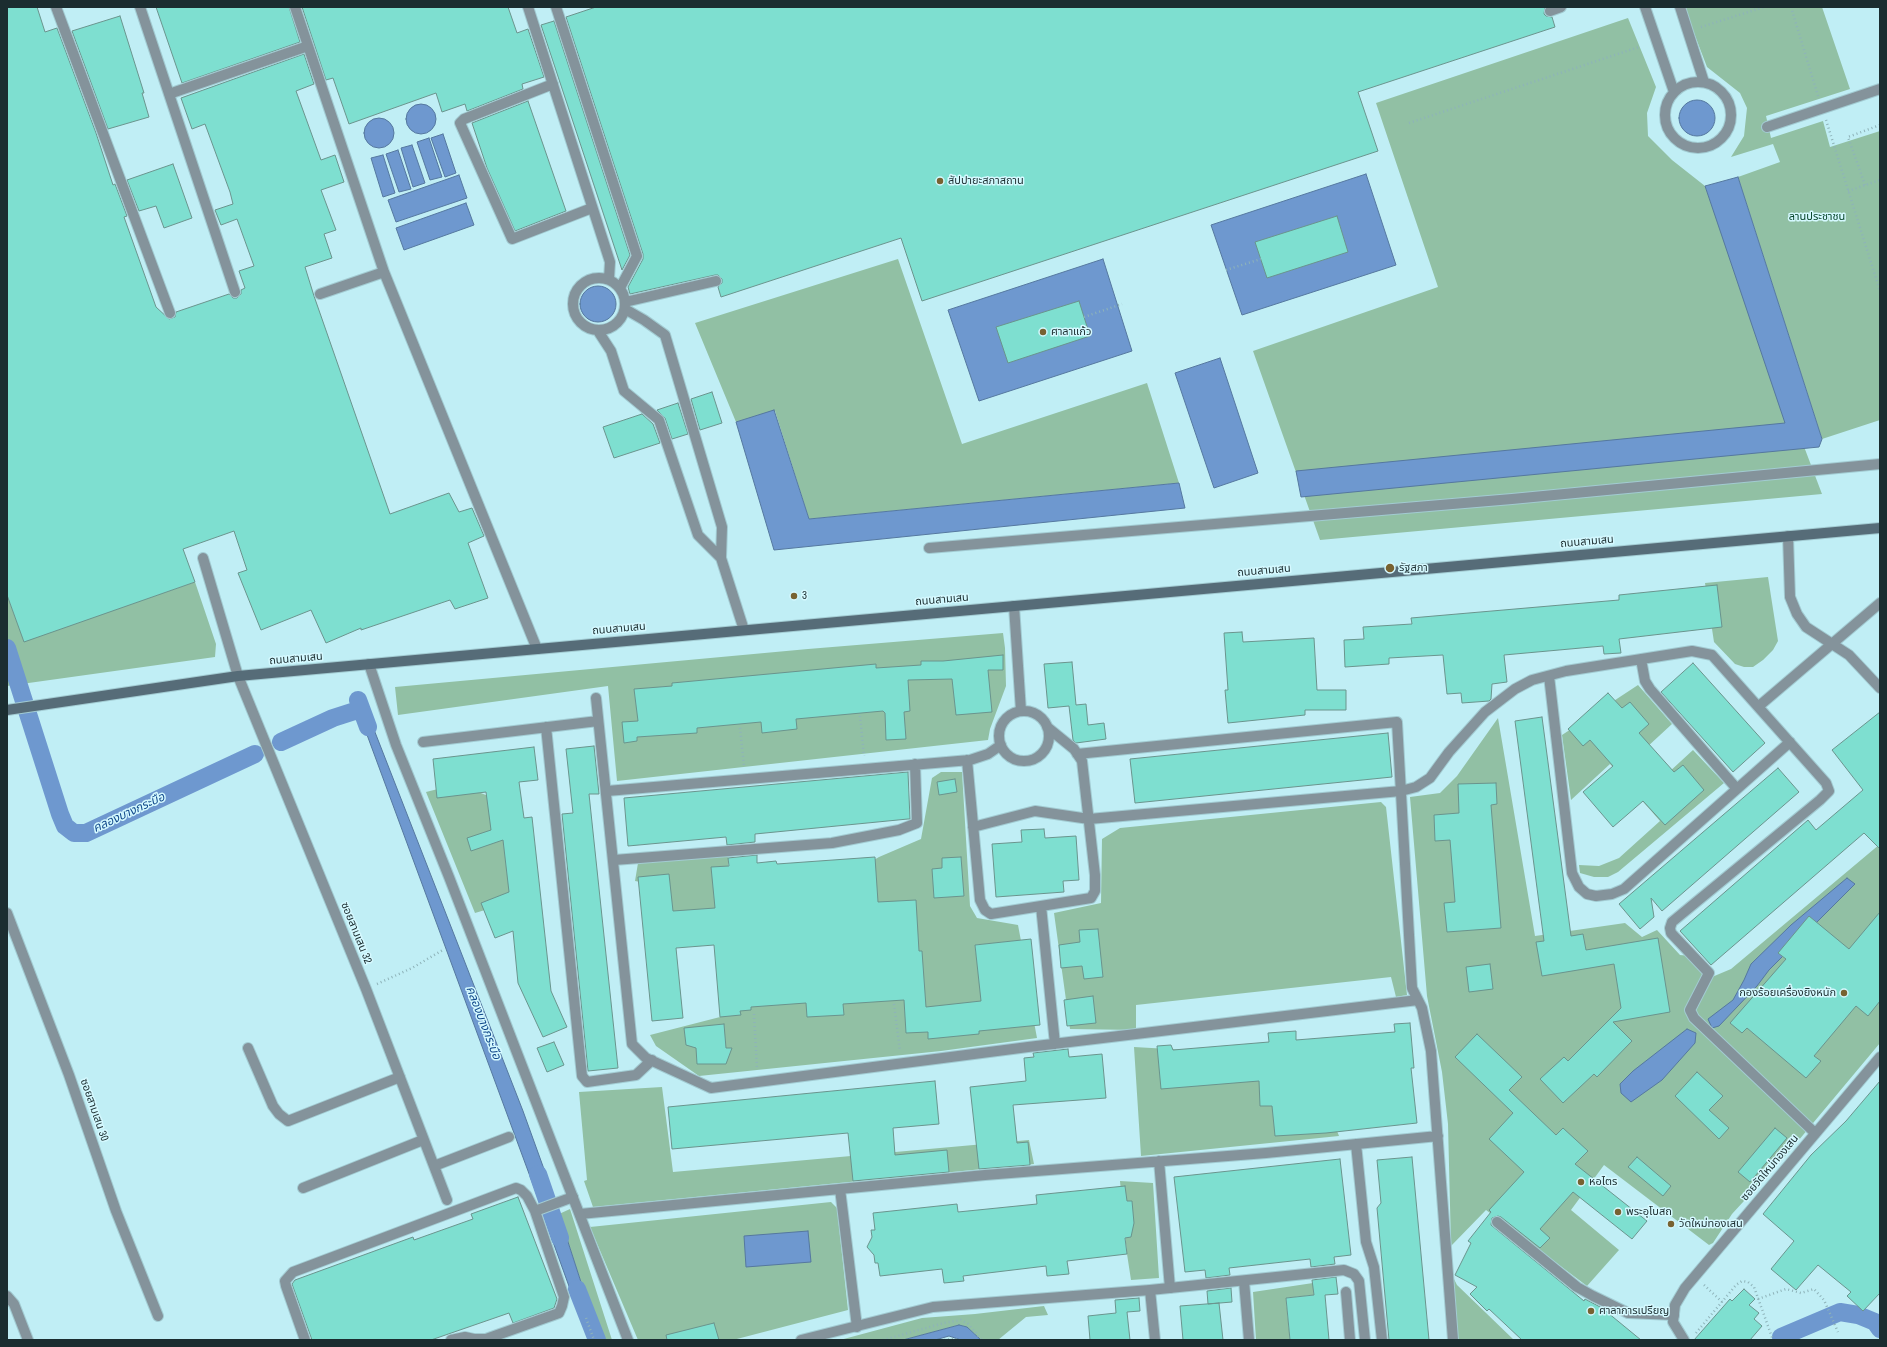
<!DOCTYPE html>
<html>
<head>
<meta charset="utf-8">
<style>
	body { margin:0 }
	#map { position:relative; width:1887px; height:1347px; overflow:hidden; background:#c0eef5; font-family:"Archivo Narrow",sans-serif }
	canvas { display:block }
	.frame { position:absolute; inset:0; border:8px solid #1b2d30; pointer-events:none }
</style>
</head>
<body>
<div id="map">
<canvas width="1887" height="1347"></canvas>
<div class="frame"></div>
</div>
<script>
const ctx = document.querySelector('canvas').getContext('2d');
ctx.lineJoin = 'round';
function paint(path, color) { ctx.fillStyle = color; ctx.fill(path, 'evenodd'); }
const toPath = rows => new Path2D(rows.map(r => 'M' + r).join(''));
function strokePath(path, color, width, dash) { ctx.strokeStyle = color; ctx.lineWidth = width; ctx.lineCap = dash ? 'butt' : 'round'; ctx.setLineDash(dash || []); ctx.stroke(path); }
function write(font, color, halo, rows, align = 'center') {
  ctx.font = font + ' "Archivo Narrow","Noto Sans Thai",sans-serif'; ctx.lineWidth = 3; ctx.setLineDash([]); ctx.textBaseline = 'middle'; ctx.strokeStyle = halo; ctx.fillStyle = color; for (const [text, x, y, turn = 0] of rows) {
    ctx.save(); ctx.translate(x, y); ctx.rotate((+turn || 0) * Math.PI / 180); ctx.textAlign = isNaN(turn) ? turn : align; if (halo) ctx.strokeText(text, 0, 0); ctx.fillText(text, 0, 0); ctx.restore();
  }
}
const green = toPath([
	[1684,7,1822,7,1850,89,1766,116,1771,138,1823,121,1830,147,1880,131,1880,420,1822,439,1738,177,1780,162,1773,144,1731,157,1744,136,1747,108,1740,93,1707,67],
	[1628,18,1656,87,1647,113,1648,136,1672,160,1705,186,1822,494,1320,540,1253,351,1438,287,1376,103],
	[898,259,962,444,1147,383,1179,483,809,519,775,411,736,422,695,323],
	[1768,577,1778,641,1773,650,1763,660,1753,667,1744,667,1735,664,1714,642,1705,583],
	[195,582,216,644,215,657,7,686,7,595,24,641],
	[1003,633,1005,648,1006,686,990,729,988,740,617,781,608,686,398,715,395,687,808,649],
	[1638,685,1672,724,1646,748,1668,773,1693,750,1724,783,1618,872,1608,877,1594,877,1580,873,1579,865,1599,866,1619,858,1660,821,1610,764,1571,800,1562,735],
	[1498,718,1535,936,1625,923,1642,937,1657,930,1680,955,1691,956,1712,977,1731,969,1880,844,1880,1043,1788,1153,1732,1214,1713,1243,1709,1245,1604,1165,1571,1210,1619,1250,1587,1286,1486,1210,1451,1246,1448,1124,1442,1072,1427,996,1410,797,1440,793,1457,776],
	[941,772,962,772,970,906,977,918,1018,925,1021,941,975,945,984,1015,1034,1022,1037,1038,941,1051,699,1076,656,1046,650,1035,720,1017,787,958,785,912,879,857,921,839,932,778],
	[458,784,501,801,515,901,475,913,426,792],
	[1381,802,1386,807,1407,995,1396,997,1391,977,1136,1005,1136,1030,1070,1029,1054,913,1101,903,1102,839,1120,828],
	[728,856,729,915,668,923,667,887,635,881,638,863],
	[1134,1047,1309,1057,1339,1136,1141,1156],
	[662,1087,673,1172,1029,1140,1034,1164,593,1207,584,1181,587,1180,579,1092],
	[1120,1181,1153,1183,1159,1278,1131,1280,1127,1254],
	[831,1202,837,1208,848,1310,733,1340,638,1340,590,1227],
	[570,1209,612,1340,601,1340,590,1310,559,1214],
	[1452,1275,1457,1285,1514,1340,1456,1340],
	[1313,1283,1314,1295,1286,1298,1290,1340,1256,1340,1253,1292],
	[1044,1306,1048,1315,1026,1317,998,1340,981,1340,967,1327,959,1325,903,1340,840,1340,922,1318,975,1314]
]);
const water = toPath([
	'1679 118a18 18 0 1 1 36 0a18 18 0 1 1-36 0Z',
	'406 119a15 15 0 1 1 30 0a15 15 0 1 1-30 0Z',
	'364 133a15 15 0 1 1 30 0a15 15 0 1 1-30 0Z',
	[443,134,456,173,445,177,431,138,443,134],
	[429,138,442,177,430,180,417,142,429,138],
	[412,145,425,183,413,187,401,148,412,145],
	[398,150,411,189,399,192,386,154,398,150],
	[383,155,395,193,383,197,371,158,383,155],
	[1366,174,1396,265,1242,315,1211,225,1366,174],
	[459,175,467,198,396,222,388,200,459,175],
	[1738,177,1822,439,1819,447,1301,497,1296,471,1785,423,1705,186,1738,177],
	[466,203,474,225,404,250,396,228,466,203],
	[1103,259,1132,351,979,401,948,310,1103,259],
	'580 304a18 18 0 1 1 36 0a18 18 0 1 1-36 0Z',
	[1220,358,1258,473,1214,488,1175,373,1220,358],
	[774,410,809,519,1179,483,1185,508,774,550,736,422,774,410],
	[364,704,523,1111,553,1194,538,1198,356,705,364,704],
	[1847,878,1855,884,1769,970,1757,986,1719,1026,1712,1028,1708,1019,1733,1000,1744,980,1751,964,1791,925,1847,878],
	[1687,1029,1696,1033,1695,1043,1662,1080,1631,1102,1621,1093,1620,1084,1633,1071,1687,1029],
	[559,1214,590,1310,579,1314,544,1217,559,1214],
	[808,1231,811,1262,746,1267,744,1236,808,1231],
	[959,1325,967,1327,981,1340,961,1340,949,1336,935,1340,903,1340,959,1325]
]);
const canal = toPath([
	[7,648,60,814,65,826,74,833,86,833,255,754],
	[358,700,368,727],
	[281,742,333,718,361,709],
	[538,1174,560,1238],
	[577,1289,597,1340],
	[1781,1337,1840,1312,1858,1315,1875,1322,1880,1329]
]);
const building = toPath([
	[7,7,37,7,45,32,57,28,96,133,113,185,115,184,127,216,124,217,156,307,169,319,175,317,176,312,229,294,233,298,237,298,241,294,241,290,245,288,239,271,254,266,237,219,221,225,215,210,233,204,230,192,205,124,192,129,181,98,304,54,314,84,296,91,321,160,335,155,344,182,321,190,336,230,324,234,332,258,305,267,314,296,390,514,449,493,459,512,472,508,484,536,468,543,488,598,455,609,450,600,361,630,361,628,326,643,311,610,261,630,238,573,247,570,234,531,183,549,195,582,24,642,7,595,7,7],
	[156,7,289,7,300,42,182,83,156,7],
	[302,7,508,7,517,33,528,29,544,77,522,84,523,89,467,111,465,104,442,112,436,93,349,124,333,78,326,80,302,7],
	[596,7,1545,7,1544,14,1546,16,1552,17,1555,27,1358,92,1378,151,922,301,901,238,721,297,718,287,722,283,722,279,718,275,715,275,630,294,628,287,643,259,643,254,566,17,596,7],
	[120,16,144,93,142,93,149,117,108,129,72,31,120,16],
	[554,21,630,255,622,270,541,25,554,21],
	[528,101,566,211,515,231,487,168,472,123,528,101],
	[173,164,192,218,164,228,156,206,139,211,127,180,173,164],
	[1337,216,1348,252,1267,278,1255,242,1337,216],
	[1079,301,1090,336,1008,363,996,327,1079,301],
	[712,392,722,423,700,430,691,399,712,392],
	[678,403,688,434,672,439,665,418,657,410,678,403],
	[642,414,653,424,660,443,614,458,603,427,642,414],
	[1717,585,1722,627,1619,639,1621,653,1604,654,1603,646,1504,655,1507,682,1492,684,1491,699,1489,701,1462,703,1461,693,1447,694,1443,655,1389,658,1389,664,1345,667,1344,640,1364,639,1363,627,1412,624,1411,618,1619,600,1619,595,1717,585],
	[1242,632,1243,642,1314,638,1317,690,1346,690,1346,710,1305,710,1305,715,1228,723,1225,690,1228,690,1224,633,1242,632],
	[1003,655,1003,670,988,670,992,712,956,715,952,679,908,680,910,711,904,712,906,739,886,740,885,713,883,711,796,719,797,729,762,733,761,722,697,728,697,733,637,737,637,741,624,743,622,722,638,721,634,689,672,686,672,683,876,664,876,668,921,665,921,661,943,661,1003,655],
	[1072,662,1076,705,1086,704,1088,725,1104,723,1106,739,1076,743,1073,740,1069,706,1048,708,1044,664,1072,662],
	[1693,663,1765,743,1733,772,1661,692,1693,663],
	[1608,693,1622,708,1630,702,1649,724,1639,733,1674,772,1683,765,1704,790,1665,825,1643,801,1613,827,1583,792,1613,766,1590,740,1583,746,1568,729,1608,693],
	[1880,712,1880,849,1864,833,1711,965,1680,931,1808,820,1816,830,1863,790,1832,750,1880,712],
	[1542,717,1571,936,1583,934,1586,950,1658,938,1670,1012,1613,1022,1632,1041,1597,1077,1594,1074,1563,1103,1540,1079,1564,1057,1568,1061,1621,1008,1614,964,1542,976,1536,942,1544,941,1515,721,1542,717],
	[1388,733,1392,777,1135,803,1130,759,1388,733],
	[594,746,599,794,589,794,618,1068,588,1071,562,814,573,813,566,749,594,746],
	[534,747,538,780,519,782,524,818,532,817,551,991,567,1027,543,1037,518,983,513,931,495,938,481,903,509,892,503,840,471,851,467,838,491,830,486,792,437,798,433,759,534,747],
	[1778,768,1799,792,1662,911,1651,898,1654,917,1640,929,1619,904,1778,768],
	[908,772,910,819,908,819,755,834,755,842,727,845,726,837,628,846,624,798,908,772],
	[955,779,957,792,939,795,937,782,955,779],
	[1496,783,1497,804,1491,805,1501,928,1447,932,1444,903,1455,902,1450,840,1435,841,1434,815,1459,813,1458,784,1496,783],
	[1044,829,1045,838,1076,836,1079,880,1063,881,1064,892,996,897,992,844,1022,842,1021,830,1044,829],
	[757,855,757,863,776,861,777,864,875,857,878,902,916,900,919,951,922,951,926,1007,981,1001,975,945,1031,939,1040,1025,979,1031,979,1034,928,1039,928,1032,906,1033,904,1000,843,1004,844,1015,807,1017,806,1003,751,1007,751,1010,740,1011,741,1015,720,1017,714,945,676,948,683,1018,652,1021,638,877,669,874,673,911,715,908,711,867,729,866,728,858,757,855],
	[961,857,964,896,934,898,932,869,942,868,942,858,961,857],
	[1880,912,1880,1001,1868,1016,1856,1006,1814,1056,1821,1061,1806,1078,1747,1028,1742,1033,1730,1023,1786,959,1778,953,1809,916,1849,949,1880,912],
	[1098,929,1103,977,1084,979,1082,966,1061,968,1059,945,1080,942,1079,930,1098,929],
	[1490,964,1493,989,1469,992,1466,967,1490,964],
	[1093,996,1096,1023,1067,1026,1064,1000,1093,996],
	[1410,1023,1414,1068,1411,1068,1417,1123,1326,1133,1275,1136,1272,1106,1260,1106,1259,1081,1161,1089,1157,1046,1171,1045,1173,1050,1269,1042,1268,1033,1296,1031,1296,1040,1395,1032,1394,1024,1410,1023],
	[724,1024,726,1048,732,1048,726,1064,697,1064,696,1048,686,1045,684,1028,724,1024],
	[1477,1034,1522,1077,1509,1090,1556,1135,1563,1128,1588,1151,1575,1164,1647,1221,1632,1239,1573,1192,1540,1229,1550,1238,1540,1248,1501,1217,1498,1216,1492,1218,1491,1225,1584,1301,1585,1299,1602,1308,1641,1340,1522,1340,1489,1309,1487,1311,1470,1294,1477,1287,1455,1275,1471,1243,1468,1241,1491,1212,1489,1210,1524,1172,1489,1139,1513,1113,1455,1057,1477,1034],
	[554,1042,564,1065,547,1072,537,1048,554,1042],
	[1068,1049,1069,1057,1102,1054,1106,1098,1013,1105,1017,1143,1028,1142,1030,1165,979,1169,970,1087,1026,1081,1024,1058,1034,1057,1033,1053,1068,1049],
	[1697,1072,1723,1096,1709,1110,1729,1128,1719,1139,1675,1096,1697,1072],
	[935,1081,939,1124,893,1128,895,1155,947,1150,949,1172,853,1181,848,1133,672,1149,668,1107,935,1081],
	[1880,1081,1880,1293,1863,1311,1847,1296,1851,1292,1818,1265,1796,1290,1771,1269,1794,1241,1763,1214,1811,1155,1846,1121,1880,1081],
	[1775,1128,1787,1138,1750,1182,1738,1172,1775,1128],
	[1412,1157,1429,1340,1389,1340,1377,1208,1381,1203,1377,1160,1412,1157],
	[1637,1157,1671,1186,1663,1196,1628,1167,1637,1157],
	[1340,1159,1351,1255,1334,1257,1335,1264,1311,1267,1310,1259,1229,1268,1230,1275,1206,1278,1205,1270,1185,1272,1174,1177,1340,1159],
	[1125,1186,1127,1201,1132,1201,1134,1223,1131,1237,1125,1238,1127,1254,1067,1261,1069,1274,1047,1276,1046,1266,963,1276,964,1281,944,1283,942,1269,880,1276,878,1263,875,1263,874,1255,867,1247,872,1237,871,1230,875,1230,873,1213,957,1204,958,1212,1037,1204,1036,1195,1125,1186],
	[518,1197,557,1299,554,1308,513,1323,509,1313,431,1340,312,1340,292,1284,295,1280,413,1237,414,1240,473,1219,471,1214,518,1197],
	[1336,1277,1338,1294,1325,1295,1329,1340,1290,1340,1286,1298,1314,1295,1312,1280,1336,1277],
	[1231,1288,1232,1302,1208,1304,1207,1291,1231,1288],
	[1744,1289,1755,1299,1749,1305,1759,1313,1754,1319,1762,1326,1750,1340,1694,1340,1730,1299,1732,1301,1744,1289],
	[1139,1298,1140,1311,1127,1312,1130,1340,1090,1340,1088,1316,1116,1313,1115,1300,1139,1298],
	[1219,1303,1223,1340,1183,1340,1180,1306,1219,1303],
	[714,1323,719,1340,667,1340,666,1335,714,1323]
]);
const path = toPath([
	[1791,7,1818,96],
	[1701,27,1764,7],
	[1826,120,1880,291],
	[1409,123,1639,47],
	[1865,185,1848,137,1880,125],
	[1848,191,1880,180],
	[1226,270,1261,259],
	[1084,317,1122,304],
	[860,716,864,756],
	[740,728,744,766],
	[377,984,412,968,443,950],
	[894,1004,900,1051],
	[754,1014,757,1069],
	[1704,1285,1722,1302],
	[1758,1299,1786,1289,1801,1293,1814,1289,1824,1300,1838,1332],
	[586,1318,594,1340],
	[1696,1333,1736,1285,1742,1281,1748,1282,1754,1287,1773,1340],
	[883,1340,944,1323,961,1320,968,1324,982,1340],
	[944,1340,953,1339,958,1340]
]);
const service = toPath([
	[56,7,170,313],
	[140,7,235,292],
	[295,7,384,272,537,649],
	[528,7,610,262,609,279],
	[556,7,637,256,620,288],
	[1645,7,1674,92],
	[1680,7,1704,82],
	[1550,11,1561,7],
	'1665 115a33 33 0 1 1 66 0a33 33 0 1 1-66 0Z',
	[553,84,464,119,460,123,512,239,592,208],
	[169,94,308,46],
	'573 304a26 26 0 1 1 52 0a26 26 0 1 1-52 0Z',
	[320,294,384,272],
	[625,302,716,281],
	[625,309,644,320,665,335,722,527,721,558,744,630],
	[598,331,611,351,624,391,659,420,698,535,721,558],
	[1788,536,1790,597,1797,614,1806,627,1849,655,1880,688],
	[203,558,238,676],
	[1014,606,1021,711],
	[1641,659,1645,681,1650,689,1737,789],
	[1549,676,1572,873,1579,887,1587,894,1596,896,1612,894,1624,889,1790,742],
	[596,698,632,1044,646,1058,711,1088,1028,1047,1418,1000],
	[1759,706,1880,603],
	'999 736a25 25 0 1 1 50 0a25 25 0 1 1-50 0Z',
	[546,727,582,1076,587,1082,636,1075,652,1060],
	[423,742,598,721],
	[1077,754,1397,722,1412,988,1422,1008,1431,1051,1453,1340],
	[967,760,980,900,985,910,991,914,1091,898,1095,891,1095,875,1082,761,1074,749,1047,727],
	[607,791,970,760,988,754,1001,745],
	[973,827,1035,811,1089,819,1401,791,1416,787,1430,778,1449,752,1485,712,1515,689,1532,680,1566,671,1692,651,1712,655,1826,783,1829,791,1820,800,1672,922,1670,928,1671,933,1709,973,1690,1010,1694,1018,1815,1133],
	[614,860,832,843,899,830,917,823,915,764],
	[1041,906,1055,1044],
	[1356,1144,1366,1242,1374,1267,1382,1340],
	[1159,1161,1170,1288],
	[840,1189,857,1327],
	[535,1211,573,1197],
	[580,1214,985,1175,1266,1153,1438,1136],
	[1497,1222,1577,1287,1593,1296,1628,1313,1674,1315],
	[1244,1281,1249,1340],
	[1150,1290,1155,1340],
	[1346,1292,1350,1340],
	[305,1340,286,1286,285,1281,293,1272,516,1188,521,1190,527,1196,535,1211,564,1297,562,1306,559,1313,486,1339,474,1339,465,1337,451,1340]
]);
const pedestrian = toPath([
	[1767,127,1880,89],
	[929,548,1512,499,1880,464]
]);
const minor = toPath([
	[369,664,396,745,449,877,628,1340],
	[238,676,366,989,447,1200],
	[7,913,69,1075,116,1211,158,1316],
	[248,1048,273,1106,279,1114,288,1121,400,1077],
	[434,1166,509,1137],
	[303,1188,423,1140],
	[7,1296,14,1304,28,1340],
	[801,1340,933,1307,1150,1290,1344,1270,1354,1274,1359,1281,1365,1340],
	[1684,1340,1673,1322,1675,1305,1685,1288,1880,1057]
]);
const secondary = toPath([
	[7,710,238,676,1880,528]
]);
const markers = [
	[940,181,4,"#786231"],
	[1043,332,4,"#786231"],
	[1390,568,5,"#786231"],
	[794,596,4,"#786231"],
	[1844,993,4,"#786231"],
	[1581,1182,4,"#786231"],
	[1618,1212,4,"#786231"],
	[1671,1224,4,"#786231"],
	[1591,1311,4,"#786231"]
];
const poiNames = [
	["สัปปายะสภาสถาน",948,181],
	["ศาลาแก้ว",1051,332],
	["รัฐสภา",1399,568],
	["3",802,596],
	["กองร้อยเครื่องยิงหนัก",1836,993,"right"],
	["หอไตร",1589,1182],
	["พระอุโบสถ",1626,1212],
	["วัดใหม่ทองเสน",1679,1224],
	["ศาลาการเปรียญ",1599,1311]
];
const parkNames = [
	["ลานประชาชน",1817,217]
];
const streetNames = [
	["ถนนสามเสน",1587,542,-5],
	["ถนนสามเสน",1264,571,-5],
	["ถนนสามเสน",942,600,-5],
	["ถนนสามเสน",619,629,-5],
	["ถนนสามเสน",296,659,-5],
	["ซอยสามเสน 32",356,933,68],
	["ซอยสามเสน 30",94,1110,71],
	["ซอยวัดใหม่ทองเสน",1770,1168,-50]
];
const waterNames = [
	["คลองบางกระบือ",129,813,-25],
	["คลองบางกระบือ",483,1023,69]
];
paint(green, '#91c0a4');
paint(water, '#6e98cf');
strokePath(water, '#55789f', 1);
strokePath(canal, '#6e98cf', 18);
paint(building, '#7edfd0');
strokePath(building, '#6a948d', 1);
strokePath(service, '#a2cbd2', 12);
strokePath(pedestrian, '#a2cbd2', 12);
strokePath(minor, '#a2cbd2', 12);
strokePath(secondary, '#a2cbd2', 12);
strokePath(path, '#8eb3b9', 2.5, [1, 3]);
strokePath(service, '#84939b', 10);
strokePath(pedestrian, '#84939b', 10);
strokePath(minor, '#84939b', 10);
strokePath(secondary, '#566c78', 10);
for (const [x, y, r, color] of markers) { const dot = new Path2D(); dot.arc(x, y, r, 0, 2 * Math.PI); ctx.fillStyle = color; ctx.fill(dot); strokePath(dot, '#d5f9ff', 1.5); }
write('11px', '#1b2d30', '#d5f9ff', poiNames, 'left');
write('11px', '#064429', '#d5f9ff', parkNames);
write('11px', '#1b2d30', '#d5f9ff', streetNames);
write('italic 12px', '#10488b', '#d5f9ff', waterNames);
</script>
</body>
</html>
